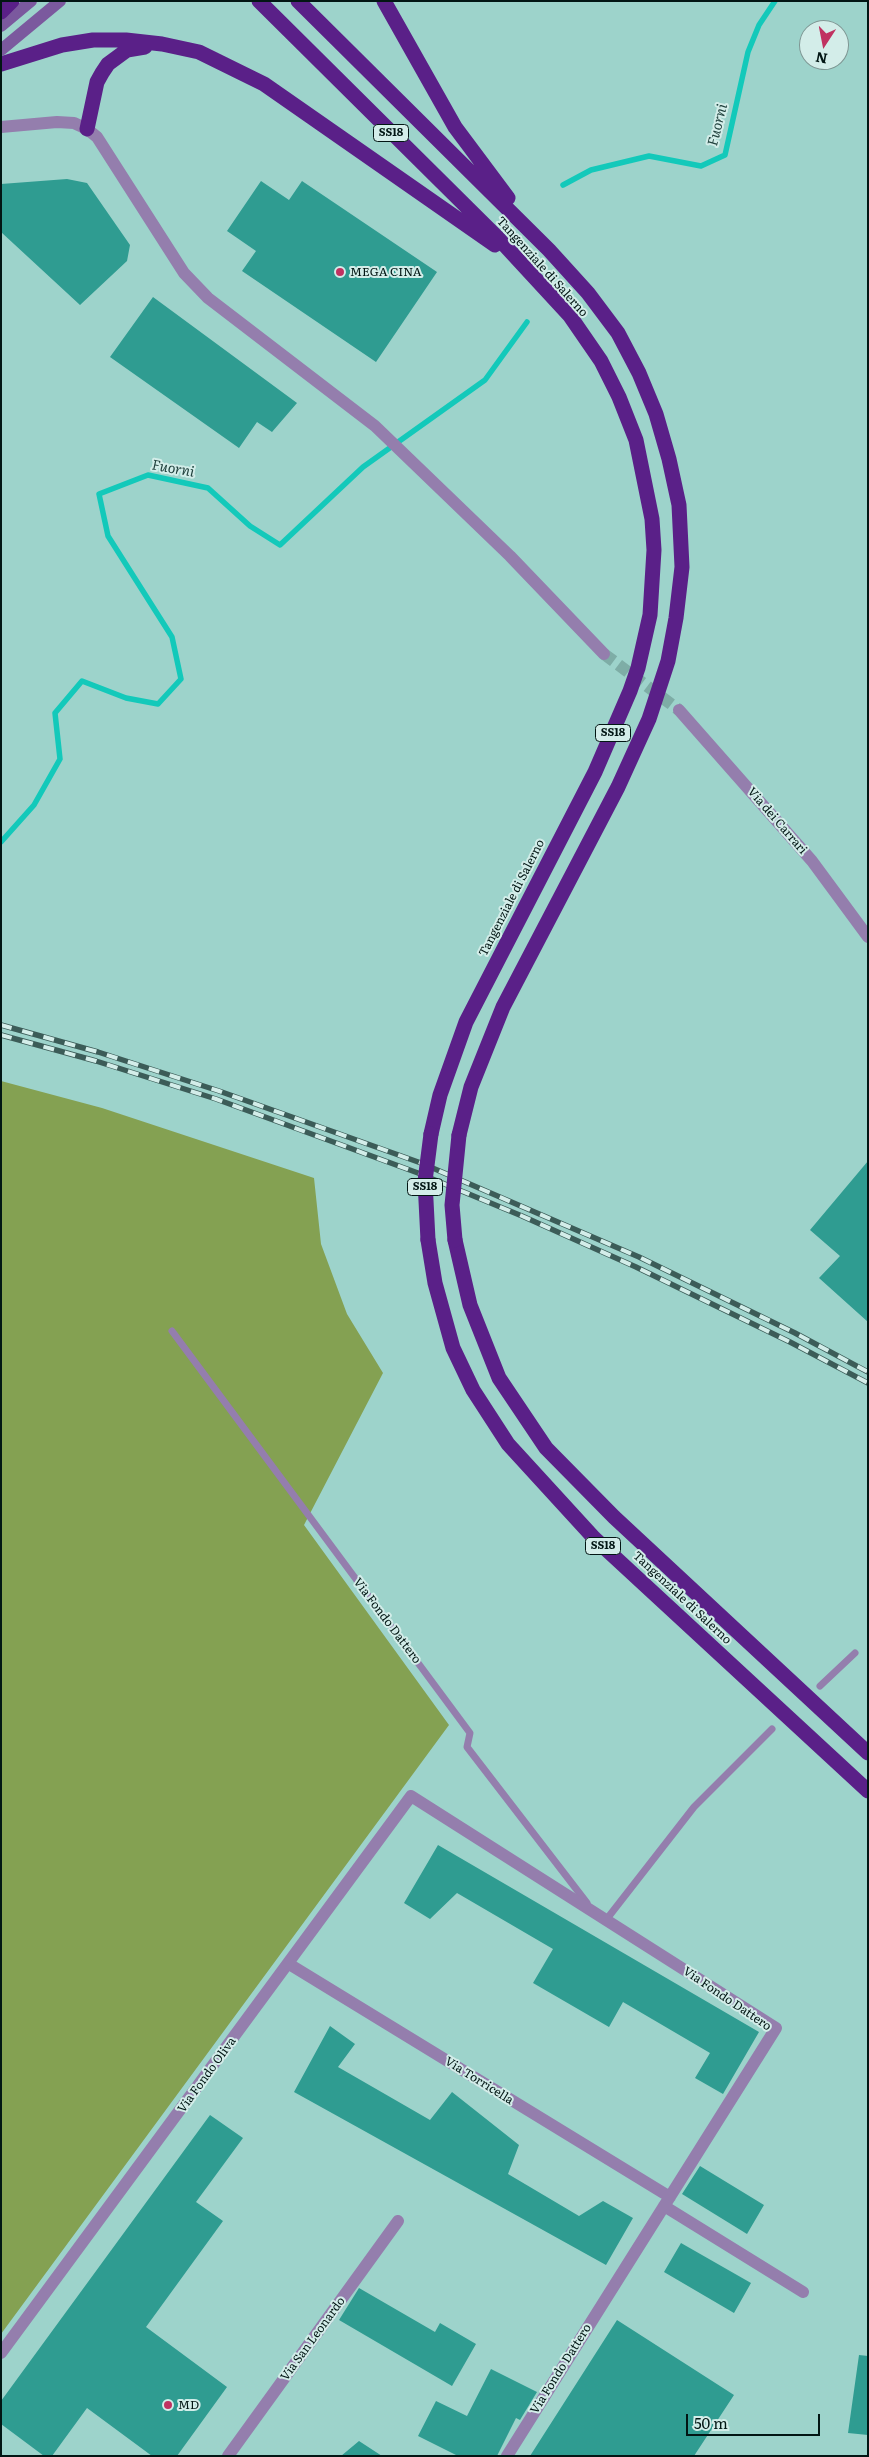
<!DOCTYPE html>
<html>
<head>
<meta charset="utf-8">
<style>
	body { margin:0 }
	#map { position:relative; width:869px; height:2457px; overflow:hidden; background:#9dd3cb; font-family:Literata,serif }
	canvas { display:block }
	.frame { position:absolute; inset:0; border:2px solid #021614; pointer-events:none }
	.north { position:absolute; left:799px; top:20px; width:50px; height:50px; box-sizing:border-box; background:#d3ede9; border:1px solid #7f9794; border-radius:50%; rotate:191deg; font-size:14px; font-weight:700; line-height:20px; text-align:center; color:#021614 }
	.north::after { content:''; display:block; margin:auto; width:18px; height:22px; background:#c03261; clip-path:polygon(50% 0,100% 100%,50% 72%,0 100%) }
	.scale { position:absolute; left:686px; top:2414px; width:134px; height:22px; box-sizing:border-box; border:2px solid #021614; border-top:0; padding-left:6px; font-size:15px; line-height:18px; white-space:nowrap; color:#021614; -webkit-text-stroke:4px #d3ede9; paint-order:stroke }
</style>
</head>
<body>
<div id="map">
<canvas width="869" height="2457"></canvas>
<div class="frame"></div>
<div class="north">N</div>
<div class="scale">50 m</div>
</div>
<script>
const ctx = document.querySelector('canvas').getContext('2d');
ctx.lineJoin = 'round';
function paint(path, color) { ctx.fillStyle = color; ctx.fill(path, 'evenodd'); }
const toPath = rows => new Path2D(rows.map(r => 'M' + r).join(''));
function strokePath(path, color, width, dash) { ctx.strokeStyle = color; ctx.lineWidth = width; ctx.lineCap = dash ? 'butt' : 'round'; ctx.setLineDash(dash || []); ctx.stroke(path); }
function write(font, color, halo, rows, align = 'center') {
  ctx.font = font + ' Literata,serif'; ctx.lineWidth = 4; ctx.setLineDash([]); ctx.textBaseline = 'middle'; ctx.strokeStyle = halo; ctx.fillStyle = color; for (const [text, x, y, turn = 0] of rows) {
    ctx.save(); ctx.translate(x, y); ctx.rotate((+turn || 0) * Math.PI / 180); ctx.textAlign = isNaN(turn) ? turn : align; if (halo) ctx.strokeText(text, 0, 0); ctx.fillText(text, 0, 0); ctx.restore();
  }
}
const green = toPath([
	[1,1081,102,1108,314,1178,321,1244,347,1314,383,1373,304,1525,449,1725,1,2334]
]);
const stream = toPath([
	[563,185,591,170,649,156,701,166,725,155,748,52,759,25,775,1],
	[1,842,34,805,60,759,55,713,82,681,126,698,158,704,181,679,172,637,108,536,99,494,148,475,208,488,250,526,280,545,363,467,485,380,527,322]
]);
const building = toPath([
	[67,179,87,183,130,245,127,261,80,305,1,232,1,184],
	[261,181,289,200,302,181,437,272,376,362,242,271,256,251,227,231],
	[153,297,297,403,272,432,257,422,239,448,110,357],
	[868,1161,868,1322,819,1278,840,1256,810,1230],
	[438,1845,759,2032,723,2094,695,2078,710,2053,623,2002,609,2027,533,1983,553,1949,457,1893,430,1919,404,1903],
	[330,2026,355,2044,338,2067,430,2120,452,2092,519,2145,508,2174,579,2216,603,2201,633,2218,606,2265,294,2092],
	[210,2115,243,2138,196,2202,223,2221,146,2327,227,2387,177,2456,152,2456,87,2408,52,2456,44,2456,1,2424,1,2401],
	[700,2166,764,2205,747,2234,682,2194],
	[681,2243,751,2283,734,2313,664,2272],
	[359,2288,435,2332,440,2323,476,2344,452,2386,339,2320],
	[617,2320,734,2395,694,2456,530,2456],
	[859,2355,868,2356,868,2435,848,2433],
	[491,2369,537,2392,520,2420,516,2418,497,2456,458,2456,418,2436,436,2401,467,2416],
	[359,2441,382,2456,341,2456]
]);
const streetTunnel = toPath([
	[604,654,679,710]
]);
const lane = toPath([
	[172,1331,470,1733,467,1747,587,1903],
	[820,1686,855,1653],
	[606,1920,694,1807,772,1729]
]);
const street = toPath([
	[1,127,57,122,74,123,87,129,97,137,184,273,208,298,375,426,510,556,604,654],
	[679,710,812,861,868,937],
	[289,1964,670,2197],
	[664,2206,803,2292],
	[1,2353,411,1796,776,2028,507,2456],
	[228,2456,398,2221]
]);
const secondary = toPath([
	[1,26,31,1],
	[1,50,60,1]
]);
const highway = toPath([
	[259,1,498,238,570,316,601,361,619,397,636,440,652,519,654,550,650,615,638,668,630,691,595,772,466,1022,440,1095,431,1134],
	[298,1,549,250,588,293,618,333,639,373,656,414,669,459,679,505,682,567,676,618,668,661,649,719,618,787,503,1007,471,1087,459,1135],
	[384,1,455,127,508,198],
	[1,12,12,1],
	[1,64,62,45,93,40,126,40,162,44,199,52,264,84,495,245],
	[87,129,97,82,102,73,108,64,127,50,145,47],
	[428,1240,435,1283,453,1348,473,1390,508,1444,594,1538,868,1791],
	[455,1240,470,1305,499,1378,546,1448,614,1517,868,1753]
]);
const rail = toPath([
	[1,1025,98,1052,219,1091,421,1163,639,1257,795,1333,868,1372],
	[1,1035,96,1061,216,1099,418,1173,522,1216,636,1267,790,1342,868,1383]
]);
const highwayBridge = toPath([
	[428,1240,425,1181,431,1134],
	[455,1240,452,1205,459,1135]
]);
const markers = [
	[340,272,5,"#c03261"],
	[168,2405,5,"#c03261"]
];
const shields = [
	[391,133,35],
	[613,733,35],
	[425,1187,35],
	[603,1546,35]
];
const shieldNames = [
	["SS18",391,133],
	["SS18",613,733],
	["SS18",425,1187],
	["SS18",603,1546]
];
const streetNames = [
	["Tangenziale di Salerno",542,267,48],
	["Via dei Carrari",777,821,49],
	["Tangenziale di Salerno",512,898,-63],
	["Tangenziale di Salerno",682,1598,43],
	["Via Fondo Dattero",387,1621,53],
	["Via Fondo Dattero",727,1999,34],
	["Via Fondo Oliva",207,2075,-54],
	["Via Torricella",479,2081,32],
	["Via San Leonardo",313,2339,-54],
	["Via Fondo Dattero",561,2369,-58]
];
const poiNames = [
	["MEGA CINA",350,272],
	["MD",178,2405]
];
const waterNames = [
	["Fuorni",718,125,-76],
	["Fuorni",173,469,10]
];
paint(green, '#84a152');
strokePath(stream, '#13c9ba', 5.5);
paint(building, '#2f9c91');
strokePath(streetTunnel, '#7eada6', 12, [12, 6]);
strokePath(lane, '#947ead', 7);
strokePath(street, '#947ead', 12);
strokePath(secondary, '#7b599e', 12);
strokePath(highway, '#5a2088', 15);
strokePath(rail, '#3c5c58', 5.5);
strokePath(rail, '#d3ede9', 4, [11]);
strokePath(highwayBridge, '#5a2088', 15);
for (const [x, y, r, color] of markers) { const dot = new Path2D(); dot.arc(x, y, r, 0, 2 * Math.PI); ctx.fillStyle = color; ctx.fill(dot); strokePath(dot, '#d3ede9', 2); }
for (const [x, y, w] of shields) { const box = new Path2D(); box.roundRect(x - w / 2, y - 8.5, w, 17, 4); ctx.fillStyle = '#d3ede9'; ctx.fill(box); strokePath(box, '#021614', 1); }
write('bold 11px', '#021614', null, shieldNames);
write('12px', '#021614', '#d3ede9', streetNames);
write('12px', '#021614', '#d3ede9', poiNames, 'left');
write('italic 14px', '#21413d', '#d3ede9', waterNames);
</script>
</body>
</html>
